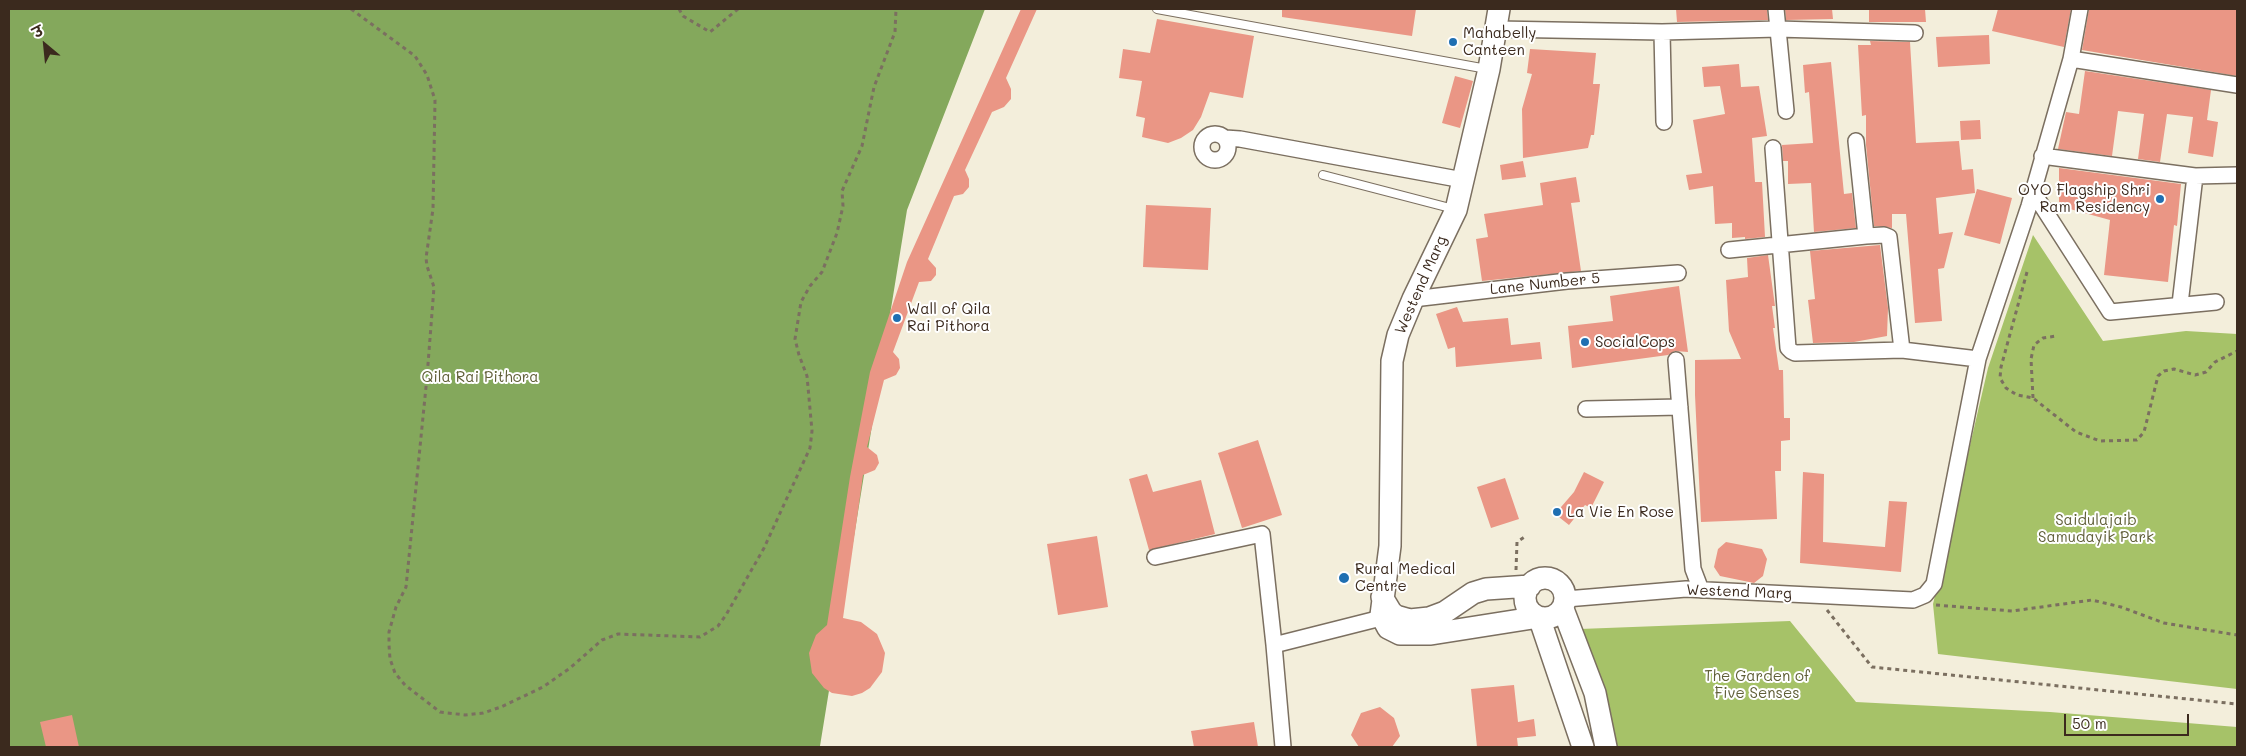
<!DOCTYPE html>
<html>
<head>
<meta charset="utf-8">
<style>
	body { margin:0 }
	#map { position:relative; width:2246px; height:756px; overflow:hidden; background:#f3eedb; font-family:Mali,"Playpen Sans Deva",sans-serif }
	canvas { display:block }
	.frame { position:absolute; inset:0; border:10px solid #3b2a1e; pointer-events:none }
	.north { position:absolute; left:20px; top:20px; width:50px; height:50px; -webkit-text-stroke:4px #fff; paint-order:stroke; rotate:332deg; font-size:14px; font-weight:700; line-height:20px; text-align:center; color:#3b2a1e }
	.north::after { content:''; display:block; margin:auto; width:18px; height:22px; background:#3b2a1e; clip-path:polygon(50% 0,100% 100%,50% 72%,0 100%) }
	.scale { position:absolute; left:2064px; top:714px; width:125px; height:22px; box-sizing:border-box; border:2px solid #3b2a1e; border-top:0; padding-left:6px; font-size:15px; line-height:18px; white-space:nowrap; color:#3b2a1e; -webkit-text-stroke:4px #fff; paint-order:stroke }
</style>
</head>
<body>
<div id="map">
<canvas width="2246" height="756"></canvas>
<div class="frame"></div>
<div class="north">उ</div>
<div class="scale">50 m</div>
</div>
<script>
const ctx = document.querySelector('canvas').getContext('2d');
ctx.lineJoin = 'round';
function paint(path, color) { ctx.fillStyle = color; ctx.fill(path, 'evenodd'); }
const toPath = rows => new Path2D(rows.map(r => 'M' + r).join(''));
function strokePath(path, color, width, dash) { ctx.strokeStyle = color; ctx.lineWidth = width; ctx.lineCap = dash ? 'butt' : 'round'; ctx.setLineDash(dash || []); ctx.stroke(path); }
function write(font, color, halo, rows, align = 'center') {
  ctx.font = font + ' Mali,sans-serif'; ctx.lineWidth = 4; ctx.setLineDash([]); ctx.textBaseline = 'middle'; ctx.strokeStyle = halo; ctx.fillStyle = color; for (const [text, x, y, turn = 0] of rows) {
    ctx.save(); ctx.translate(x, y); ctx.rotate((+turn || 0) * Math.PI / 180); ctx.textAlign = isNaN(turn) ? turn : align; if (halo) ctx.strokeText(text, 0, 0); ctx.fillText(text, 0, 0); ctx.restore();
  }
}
const green = toPath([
	[2033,235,2103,341,2186,331,2237,334,2237,689,1938,654,1933,604,1988,368],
	[1790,621,1856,702,2050,712,2237,727,2237,747,1614,747,1611,713,1580,629]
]);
const forest = toPath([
	[9,9,985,9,907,210,820,746,811,747,9,747]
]);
const building = toPath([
	[1021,9,1037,9,1006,78,1011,89,1011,99,1004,107,992,112,965,170,969,179,969,187,963,194,954,196,928,259,936,268,936,275,931,281,919,282,893,352,899,359,900,368,896,375,884,380,867,447,877,455,879,463,875,470,863,475,843,618,861,622,877,634,885,653,882,672,870,688,862,693,852,696,832,693,824,688,812,673,809,653,816,635,827,625,850,477,870,372,907,262],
	[1282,9,1416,9,1412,36,1282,17],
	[1676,9,1767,9,1768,20,1677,22],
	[1785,9,1832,9,1833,19,1786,20],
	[1869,9,1925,9,1926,22,1869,22],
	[1998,9,2071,9,2064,47,1992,31],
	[2089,9,2237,9,2237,76,2082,50],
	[1157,19,1254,36,1243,98,1210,92,1201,117,1193,130,1181,138,1168,143,1142,137,1145,118,1136,116,1142,81,1119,78,1123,49,1150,53],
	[1989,35,1990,64,1938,67,1936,37],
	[1870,41,1910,42,1916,143,1959,141,1962,170,1973,169,1975,193,1936,198,1939,234,1953,232,1944,268,1938,269,1942,321,1915,323,1906,214,1892,214,1892,228,1874,226,1866,145,1866,115,1862,116,1858,45,1871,45],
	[1530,49,1596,53,1593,84,1600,84,1594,135,1591,135,1588,148,1523,158,1522,109,1532,74,1527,73],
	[1831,62,1844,194,1852,193,1856,228,1814,232,1811,183,1788,184,1788,161,1783,161,1782,145,1813,143,1809,92,1805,93,1803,65],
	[1739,64,1741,87,1759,86,1767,136,1752,138,1755,182,1762,182,1765,237,1745,239,1745,237,1732,238,1732,223,1715,224,1713,186,1689,190,1686,175,1702,173,1693,120,1725,114,1720,86,1704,87,1702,67],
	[2085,71,2211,90,2207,120,2218,122,2213,157,2188,153,2193,117,2167,114,2160,162,2138,159,2144,114,2118,111,2112,156,2058,149,2066,112,2079,114],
	[1455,76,1473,81,1460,128,1442,123],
	[1980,120,1981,139,1961,140,1960,121],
	[1523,161,1526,177,1502,180,1500,165],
	[2059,168,2181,184,2177,226,2174,225,2168,282,2104,275,2110,220,2059,206],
	[1576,177,1580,202,1571,203,1581,271,1482,281,1476,239,1488,237,1484,214,1543,205,1540,183],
	[1977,189,2012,198,2000,244,1964,235],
	[1146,205,1211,208,1208,270,1143,267],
	[1880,245,1888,308,1887,336,1854,342,1813,343,1808,300,1815,299,1810,251],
	[1768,255,1775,306,1772,306,1775,328,1773,328,1779,370,1783,370,1784,418,1790,418,1790,440,1781,441,1781,471,1775,471,1777,519,1701,522,1695,395,1695,360,1741,359,1729,331,1726,280,1748,277,1747,258],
	[1679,286,1688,352,1675,351,1668,355,1572,368,1568,326,1613,321,1610,296],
	[1457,307,1463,322,1508,318,1511,345,1540,342,1542,359,1456,367,1455,347,1448,349,1436,314],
	[1258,440,1282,515,1242,528,1218,453],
	[1584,472,1604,482,1591,508,1585,505,1569,525,1555,514,1574,492],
	[1803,472,1824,474,1823,542,1885,547,1889,501,1907,502,1901,572,1800,563],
	[1147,474,1153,492,1201,480,1215,534,1149,550,1129,479],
	[1505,478,1519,519,1491,528,1477,487],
	[1097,536,1108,607,1058,615,1047,544],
	[1726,542,1762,549,1767,559,1763,576,1754,583,1720,576,1714,567,1718,549],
	[1514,685,1518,722,1534,719,1536,736,1517,738,1518,747,1477,747,1471,689],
	[1380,707,1394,718,1400,736,1392,747,1359,747,1351,735,1361,713],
	[72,715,79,747,46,747,40,722],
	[1254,722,1258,747,1194,747,1191,731]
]);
const path = toPath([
	[351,9,415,56,427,75,435,100,433,209,426,258,427,266,434,287,427,377,406,587,396,607,389,632,389,645,390,659,395,673,405,685,440,712,465,715,483,713,501,707,543,687,570,668,602,640,618,634,700,637,718,626,726,615,764,548,810,448,812,431,807,376,799,355,795,339,801,302,810,286,822,272,837,233,843,206,842,191,862,146,874,87,895,32,896,9],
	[679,9,683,16,710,32,738,9],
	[2027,272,2001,367,2000,378,2006,388,2017,395,2033,398,2076,432,2100,441,2137,440,2144,432,2158,376,2164,371,2174,369,2195,375,2206,372,2215,362,2237,351],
	[2033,398,2031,359,2034,345,2043,338,2056,336],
	[1516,570,1517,542,1526,536],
	[1936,605,2012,611,2092,600,2121,607,2164,623,2237,635],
	[1827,610,1872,667,2237,704]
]);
const lane = toPath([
	[1157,9,1487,69],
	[1323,175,1454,209]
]);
const street = toPath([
	[1776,9,1786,111],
	[1497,29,1662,32,1778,29,1915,33],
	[1662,32,1664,122],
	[2071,59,2237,85],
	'1202 147a13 13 0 1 1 26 0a13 13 0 1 1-26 0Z',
	[1225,138,1240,139,1463,180],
	[1856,141,1866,236],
	[1773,148,1788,348,1791,351,1795,353,1902,350,1978,359],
	[2042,156,2195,176,2237,175],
	[2033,192,2110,312,2216,302],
	[1729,250,1866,236,1884,235,1889,237,1902,350],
	[1413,299,1567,281,1678,273],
	[2180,304,2195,176],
	[1676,360,1693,569,1701,590],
	[1586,409,1680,407],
	[1155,557,1262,534,1274,645],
	[1566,599,1686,589,1913,600,1925,595,1934,584,1978,359,2029,206,2071,59,2080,9],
	[1283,747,1274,645,1381,618]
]);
const secondary = toPath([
	[1499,9,1489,69,1456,210,1413,299,1398,335,1392,361,1390,546,1381,615,1388,628,1400,634,1431,634,1539,617,1583,747],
	'1525 598a20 20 0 1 1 40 0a20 20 0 1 1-40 0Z',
	[1382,597,1391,612,1396,616,1410,620,1429,618,1445,612,1473,593,1486,589,1530,586],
	[1563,609,1595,693,1606,747]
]);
const markers = [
	[1453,42,5,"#1f6fb2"],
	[2160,199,5,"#1f6fb2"],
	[897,318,5,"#1f6fb2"],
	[1585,342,5,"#1f6fb2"],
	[1557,512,5,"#1f6fb2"],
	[1344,578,6,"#1f6fb2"]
];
const poiNames = [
	["Mahabelly",1463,33],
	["Canteen",1463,50],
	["OYO Flagship Shri",2150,190,"right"],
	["Ram Residency",2150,207,"right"],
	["Wall of Qila",907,309],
	["Rai Pithora",907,326],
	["SocialCops",1595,342],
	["La Vie En Rose",1567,512],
	["Rural Medical",1355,569],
	["Centre",1355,586]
];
const streetNames = [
	["Lane Number 5",1545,284,-6],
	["Westend Marg",1421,285,-66],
	["Westend Marg",1739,592,2]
];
const parkNames = [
	["Qila Rai Pithora",480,377],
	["Saidulajaib",2096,520],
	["Samudayik Park",2096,537],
	["The Garden of",1757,676],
	["Five Senses",1757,693]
];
paint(green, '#a6c268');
paint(forest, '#84a85c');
paint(building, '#ea9685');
strokePath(lane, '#7b6f60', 10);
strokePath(street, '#7b6f60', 18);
strokePath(secondary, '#7b6f60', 24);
strokePath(path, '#7b6f60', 3, [4, 4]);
strokePath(lane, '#fff', 8);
strokePath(street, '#fff', 15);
strokePath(secondary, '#fff', 21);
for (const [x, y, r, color] of markers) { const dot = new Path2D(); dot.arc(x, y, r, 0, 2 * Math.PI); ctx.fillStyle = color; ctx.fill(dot); strokePath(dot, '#fff', 2); }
write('15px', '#3b2a1e', '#fff', poiNames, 'left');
write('15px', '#3b2a1e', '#fff', streetNames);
write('15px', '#605f38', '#fff', parkNames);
</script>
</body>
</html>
